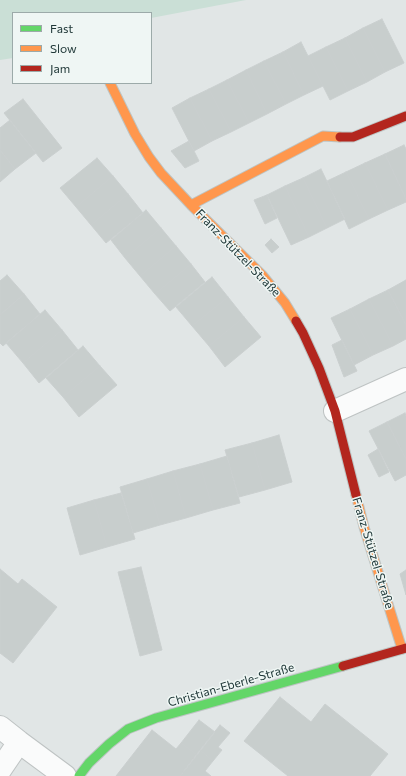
<!DOCTYPE html>
<html>
<head>
<meta charset="utf-8">
<style>
	body { margin:0 }
	#map { position:relative; width:406px; height:776px; overflow:hidden; background:#e1e6e6; font-family:Commissioner,sans-serif }
	canvas { display:block }
	.legend { position:absolute; left:12px; top:12px; width:140px; height:72px; box-sizing:border-box; background:#eff6f4; border:1px solid #9caaa9; margin:0; padding:5px 7px; list-style:none; font-size:12px; color:#203838 }
	.legend li { display:flex; align-items:center; gap:8px; height:20px }
	.legend b { width:20px; border:1px solid #9caaa9 }
</style>
</head>
<body>
<div id="map">
<canvas width="406" height="776"></canvas>
<ul class="legend">
<li><b style="height:5px;background:#63d668"></b>Fast</li>
<li><b style="height:5px;background:#ff974d"></b>Slow</li>
<li><b style="height:5px;background:#b3261e"></b>Jam</li>
</ul>
</div>
<script>
const ctx = document.querySelector('canvas').getContext('2d');
ctx.lineJoin = 'round';
function paint(path, color) { ctx.fillStyle = color; ctx.fill(path, 'evenodd'); }
const toPath = rows => new Path2D(rows.map(r => 'M' + r).join(''));
function strokePath(path, color, width, dash) { ctx.strokeStyle = color; ctx.lineWidth = width; ctx.lineCap = dash ? 'butt' : 'round'; ctx.setLineDash(dash || []); ctx.stroke(path); }
function write(font, color, halo, rows, align = 'center') {
  ctx.font = font + ' Commissioner,sans-serif'; ctx.lineWidth = 3; ctx.setLineDash([]); ctx.textBaseline = 'middle'; ctx.strokeStyle = halo; ctx.fillStyle = color; for (const [text, x, y, turn = 0] of rows) {
    ctx.save(); ctx.translate(x, y); ctx.rotate((+turn || 0) * Math.PI / 180); ctx.textAlign = isNaN(turn) ? turn : align; if (halo) ctx.strokeText(text, 0, 0); ctx.fillText(text, 0, 0); ctx.restore();
  }
}
const green = toPath([
	[0,0,246,0,151,18,151,13,13,13,13,58,0,60]
]);
const building = toPath([
	[382,19,404,63,385,72,363,28,382,19],
	[363,28,385,72,367,82,345,38,363,28],
	[345,38,367,82,348,91,326,47,345,38],
	[301,42,323,86,304,95,283,52,301,42],
	[326,47,348,91,330,100,308,56,326,47],
	[283,52,304,95,286,104,264,61,283,52],
	[264,61,286,104,267,114,246,70,264,61],
	[246,70,267,114,249,123,227,80,246,70],
	[227,80,249,123,231,132,209,89,227,80],
	[209,89,231,132,212,141,190,98,209,89],
	[190,98,212,141,194,151,172,108,190,98],
	[23,99,62,148,43,162,4,113,23,99],
	[10,120,36,153,15,169,0,150,0,128,10,120],
	[189,141,199,161,185,168,171,151,189,141],
	[404,145,406,149,406,199,385,154,404,145],
	[0,150,15,169,0,182,0,150],
	[385,154,406,199,406,202,388,210,365,163,385,154],
	[97,158,113,176,76,207,60,188,97,158],
	[365,163,388,210,369,219,346,172,365,163],
	[321,169,345,219,327,228,303,178,321,169],
	[346,172,369,219,349,229,327,181,346,172],
	[113,176,128,194,91,225,76,207,113,176],
	[303,178,327,228,309,237,285,186,303,178],
	[285,186,309,237,291,245,267,195,285,186],
	[128,194,143,213,106,243,91,225,128,194],
	[267,195,277,218,265,224,254,200,267,195],
	[146,210,161,228,125,258,111,240,146,210],
	[161,228,176,246,140,276,125,258,161,228],
	[271,239,279,247,272,253,265,245,271,239],
	[176,246,191,264,155,294,140,276,176,246],
	[191,264,205,282,170,311,155,294,191,264],
	[7,275,24,294,0,315,0,281,7,275],
	[212,277,228,297,192,326,176,307,212,277],
	[406,280,406,325,388,290,406,280],
	[388,290,406,325,406,339,393,346,369,299,388,290],
	[24,294,40,314,3,346,0,343,0,315,24,294],
	[228,297,244,317,209,346,192,326,228,297],
	[369,299,393,346,373,355,350,309,369,299],
	[350,309,373,355,354,365,331,318,350,309],
	[45,310,62,330,23,363,6,343,45,310],
	[244,317,261,337,225,367,209,346,244,317],
	[62,330,78,350,39,383,23,363,62,330],
	[342,340,357,371,344,377,332,345,342,340],
	[83,346,100,366,63,397,46,378,83,346],
	[100,366,117,385,79,417,63,397,100,366],
	[405,413,406,416,406,459,387,422,405,413],
	[387,422,406,459,406,475,395,481,369,431,387,422],
	[279,435,292,482,265,490,252,443,279,435],
	[252,443,265,490,239,497,225,450,252,443],
	[378,449,389,472,379,477,368,455,378,449],
	[227,456,240,503,213,510,200,464,227,456],
	[200,464,213,510,186,518,173,471,200,464],
	[173,471,186,518,160,525,147,479,173,471],
	[147,479,160,525,133,533,120,487,147,479],
	[121,493,135,539,107,547,94,500,121,493],
	[94,500,107,547,80,555,67,508,94,500],
	[141,567,162,650,140,656,118,572,141,567],
	[0,569,18,584,22,579,57,607,13,663,0,653,0,569],
	[406,570,406,595,400,574,406,570],
	[280,697,311,722,325,704,388,754,370,776,288,776,244,741,280,697],
	[199,720,215,732,197,755,181,743,199,720],
	[220,725,230,733,218,747,222,750,213,761,200,750,220,725],
	[152,730,176,749,181,743,197,755,180,776,116,776,152,730],
	[200,750,213,761,205,771,211,776,180,776,200,750]
]);
const street = toPath([
	[335,411,406,379],
	[0,727,19,742,65,776],
	[0,770,19,742]
]);
const fast = toPath([
	[79,776,89,763,109,744,128,729,156,718,343,666]
]);
const slow = toPath([
	[110,83,135,134,149,157,161,173,191,205,263,276,285,303,296,321],
	[191,205,323,136,340,137],
	[356,495,364,527,402,649]
]);
const jam = toPath([
	[340,137,353,137,406,116],
	[296,321,303,333,319,368,335,411,356,495],
	[343,666,406,648]
]);
const streetNames = [
	["Franz-Stützel-Straße",238,253,46],
	["Franz-Stützel-Straße",373,553,73],
	["Christian-Eberle-Straße",231,685,-16]
];
paint(green, '#cadfd6');
paint(building, '#c8cecd');
strokePath(building, '#cacfcf', 1);
strokePath(street, '#bec3c3', 24);
strokePath(fast, '#bdc4c3', 11);
strokePath(slow, '#bdc4c3', 11);
strokePath(jam, '#bdc4c3', 11);
strokePath(street, '#fafbfb', 22);
strokePath(fast, '#63d668', 9);
strokePath(slow, '#ff974d', 9);
strokePath(jam, '#b3261e', 9);
write('12px', '#203838', '#eff6f4', streetNames);
</script>
</body>
</html>
